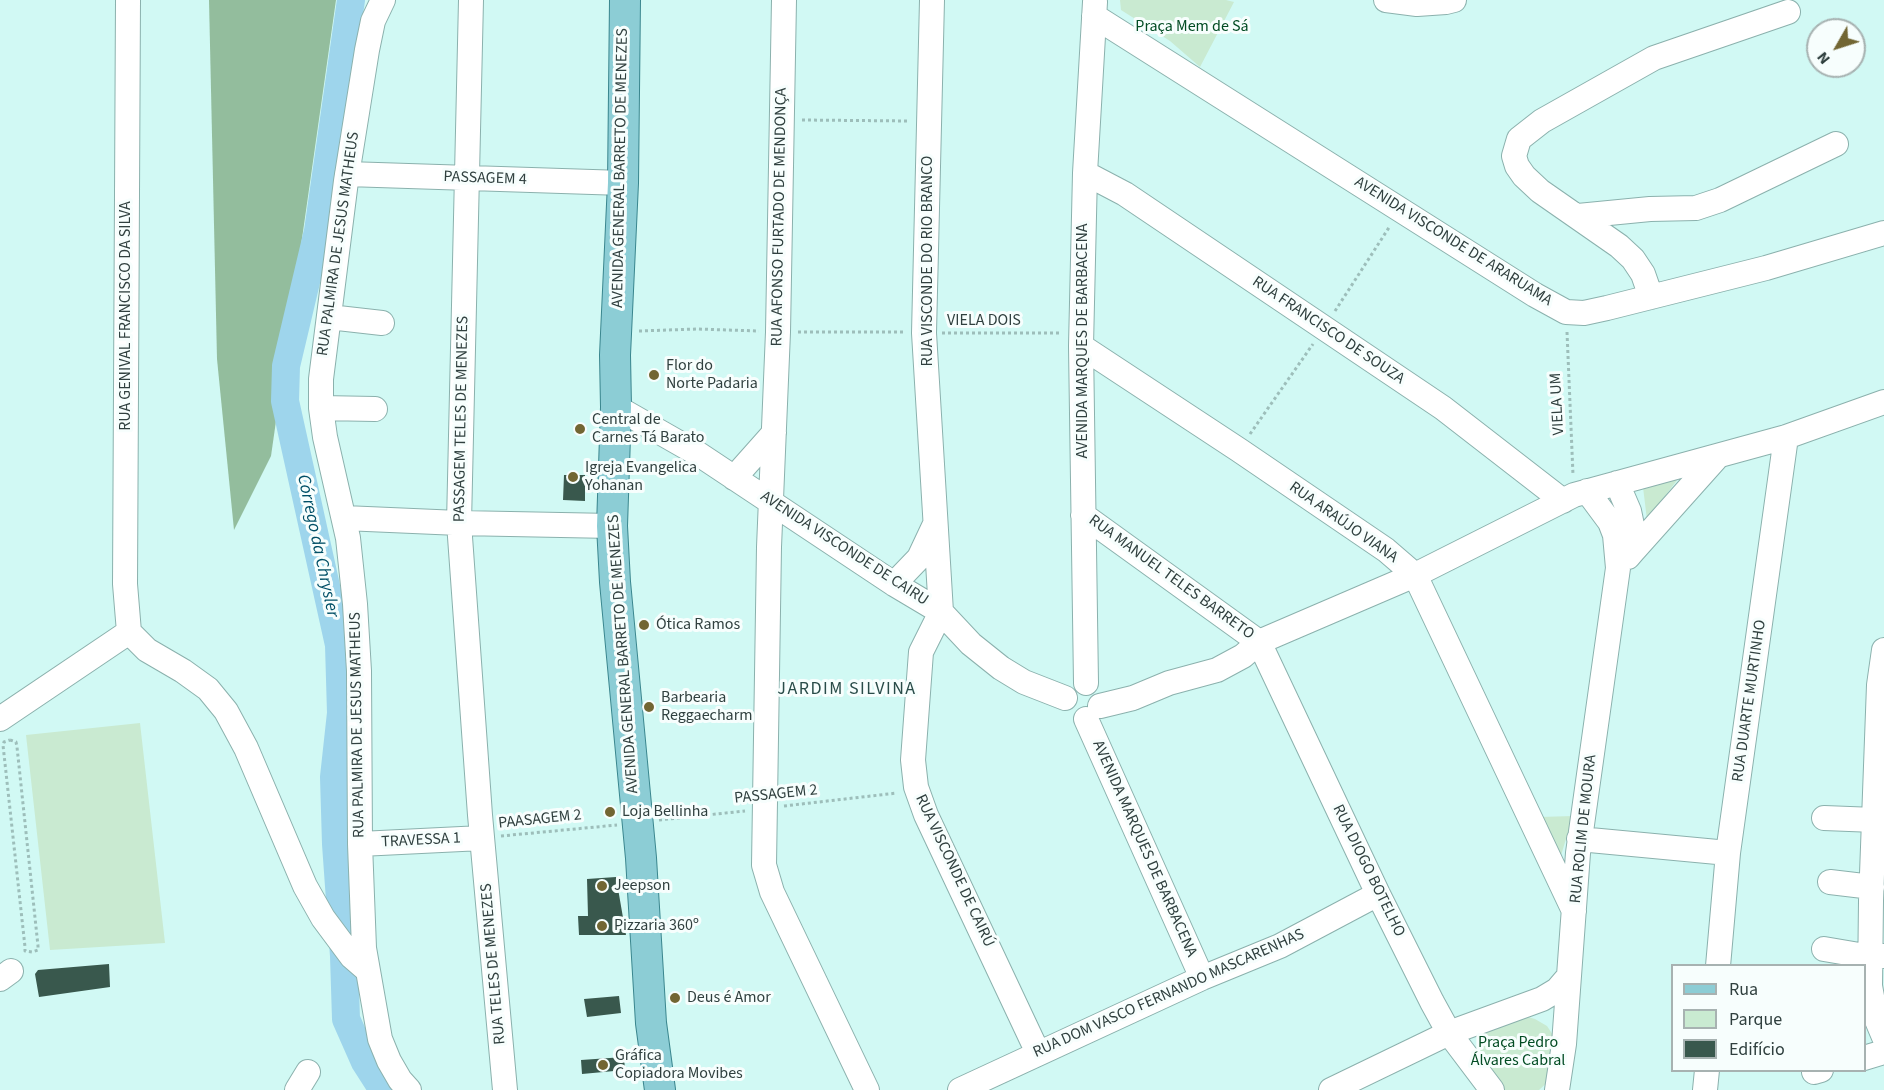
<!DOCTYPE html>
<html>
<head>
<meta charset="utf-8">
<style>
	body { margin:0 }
	#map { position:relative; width:1884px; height:1090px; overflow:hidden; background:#d1f9f4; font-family:"Source Sans 3",sans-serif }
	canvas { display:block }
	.legend { position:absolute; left:1671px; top:964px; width:195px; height:108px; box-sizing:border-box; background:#f7fefd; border:2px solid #a7b2b1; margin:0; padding:8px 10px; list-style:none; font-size:18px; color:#30403f }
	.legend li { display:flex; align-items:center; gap:12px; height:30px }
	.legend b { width:30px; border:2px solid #a7b2b1 }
	.north { position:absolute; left:1806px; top:18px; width:60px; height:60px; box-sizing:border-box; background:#f7fefd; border:2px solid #a7b2b1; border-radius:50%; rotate:231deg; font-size:16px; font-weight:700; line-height:24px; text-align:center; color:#30403f }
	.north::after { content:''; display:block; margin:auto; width:21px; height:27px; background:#726633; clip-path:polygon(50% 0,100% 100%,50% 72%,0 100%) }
</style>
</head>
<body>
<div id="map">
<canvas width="1884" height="1090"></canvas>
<ul class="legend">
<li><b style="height:8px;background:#8ccdd5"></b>Rua</li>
<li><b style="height:16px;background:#c9ead1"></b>Parque</li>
<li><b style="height:16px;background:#39584d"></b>Edifício</li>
</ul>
<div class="north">N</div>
</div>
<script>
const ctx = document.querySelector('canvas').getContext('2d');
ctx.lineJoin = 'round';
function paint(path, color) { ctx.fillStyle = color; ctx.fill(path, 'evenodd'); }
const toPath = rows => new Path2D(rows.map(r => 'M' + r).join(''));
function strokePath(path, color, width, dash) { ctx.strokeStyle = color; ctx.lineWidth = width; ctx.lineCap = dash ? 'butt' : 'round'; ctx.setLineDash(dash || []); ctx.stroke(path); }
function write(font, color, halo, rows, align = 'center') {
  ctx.font = font + ' "Source Sans 3",sans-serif'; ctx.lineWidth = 6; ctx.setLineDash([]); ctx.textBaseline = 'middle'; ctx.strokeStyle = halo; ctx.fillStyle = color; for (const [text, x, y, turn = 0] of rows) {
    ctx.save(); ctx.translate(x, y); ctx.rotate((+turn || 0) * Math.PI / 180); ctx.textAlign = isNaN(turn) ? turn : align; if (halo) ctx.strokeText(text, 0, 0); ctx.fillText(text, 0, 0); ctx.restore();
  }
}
const green = toPath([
	[1120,0,1226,0,1234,2,1200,67,1170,41,1121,10],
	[1684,471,1647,520,1643,487],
	[140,723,165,943,50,950,26,735],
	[1573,816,1559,862,1539,817],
	[1521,1015,1535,1019,1547,1026,1555,1038,1552,1078,1539,1090,1498,1090,1478,1059,1479,1045,1485,1032]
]);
const forest = toPath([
	[209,0,336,0,271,456,234,530,217,359]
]);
const river = toPath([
	[351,0,318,231,286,366,285,401,339,645,341,713,334,777,336,844,344,956,346,1019,365,1062,383,1090]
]);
const building = toPath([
	[564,475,585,475,585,501,563,500],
	[616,877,626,935,579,935,578,916,588,916,587,879],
	[109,964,110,987,39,997,35,974,38,970],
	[619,996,621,1013,587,1017,584,999],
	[624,1057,625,1070,582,1074,581,1060]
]);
const path = toPath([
	[802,120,909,121],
	[1335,311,1390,226],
	[639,331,697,329,759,331],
	[798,332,906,332],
	[1567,332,1573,475],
	[942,333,1062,333],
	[1250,434,1313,344],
	[10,740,16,742,17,747,38,946,38,950,32,952,25,951,25,947,3,745,4,742,10,740],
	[784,806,897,793],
	[659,820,745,811],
	[501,836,617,825]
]);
const minor = toPath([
	[128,0,125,584,129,632],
	[383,0,373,21,367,50,346,181,321,379,321,408,325,437,348,538,355,604,359,671,360,844,364,948,380,1039,389,1061,400,1080,409,1090],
	[471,0,459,523,480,815,505,1090],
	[784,0,778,332,769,547,764,865,772,892,867,1090],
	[932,0,924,333,941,612,921,652,913,760,916,787,926,815,1038,1053],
	[1386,0,1417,4,1446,2,1454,0],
	[1094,16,1535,295,1566,312,1584,313,1607,308,1766,268,1884,233],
	[1085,173,1125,194,1443,408,1563,501],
	[347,174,623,183],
	[1578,216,1650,209,1696,208,1720,200,1836,144],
	[1651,297,1643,274,1633,259,1619,246,1540,191,1524,176,1517,166,1514,156,1519,139,1542,121,1654,58,1788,12],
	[329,317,382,323],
	[1081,346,1239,450,1386,550,1415,575,1574,911],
	[616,407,700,455,894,584,941,612,971,644,1001,668,1024,682,1065,698],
	[321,408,375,409],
	[734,478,774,433],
	[1617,483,1629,511,1634,535,1634,550,1628,557],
	[1083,515,1259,642,1378,894,1432,1002,1449,1033,1492,1090],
	[344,518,459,523,612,526],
	[1634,550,1718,456],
	[894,584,919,558,935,524],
	[129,632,147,650,183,671,208,689,226,711,246,748,305,886,323,918,352,957,367,970],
	[1884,650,1879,685,1871,901,1870,986,1876,1018,1884,1037],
	[1086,683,1081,346,1085,173,1095,2],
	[1100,706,1133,698,1169,683,1217,670,1243,656,1259,642,1415,575,1574,495,1786,437,1884,402],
	[0,719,129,632],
	[1086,719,1202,978],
	[1824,818,1875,820],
	[1579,839,1728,853],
	[360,844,482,838],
	[1830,882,1872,887],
	[1824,949,1871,957,1884,956],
	[1718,966,1728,853,1786,437],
	[0,979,11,971],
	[1864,1058,1884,1052],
	[1814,1072,1821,1070],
	[297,1090,308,1072],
	[960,1090,1202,978,1280,946,1378,894],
	[1331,1090,1449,1033,1542,999,1557,990,1569,976],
	[1557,1090,1564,1044,1578,853,1618,568,1615,535,1610,522,1587,491],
	[1705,1090,1707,1070]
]);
const major = toPath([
	[625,0,623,183,615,355,616,407,612,526,615,582,641,858,651,1023,660,1090]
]);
const markers = [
	[654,375,6,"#726633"],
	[580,429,6,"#726633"],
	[573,477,6,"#726633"],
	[644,625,6,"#726633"],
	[649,707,6,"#726633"],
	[610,812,6,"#726633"],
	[602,886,6,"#726633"],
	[602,926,6,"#726633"],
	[675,998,6,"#726633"],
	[603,1065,6,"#726633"]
];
const parkNames = [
	["Praça Mem de Sá",1192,27],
	["Praça Pedro",1518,1043],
	["Álvares Cabral",1518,1061]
];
const streetNames = [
	["AVENIDA GENERAL BARRETO DE MENEZES",621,168,-89],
	["PASSAGEM 4",485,179,2],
	["RUA AFONSO FURTADO DE MENDONÇA",780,217,-89],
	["AVENIDA VISCONDE DE ARARUAMA",1453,242,32],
	["RUA PALMIRA DE JESUS MATHEUS",339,244,-82],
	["RUA VISCONDE DO RIO BRANCO",928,261,-90],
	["RUA GENIVAL FRANCISCO DA SILVA",126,316,-90],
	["VIELA DOIS",984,321],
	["RUA FRANCISCO DE SOUZA",1328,331,34],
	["AVENIDA MARQUES DE BARBACENA",1083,341,-90],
	["VIELA UM",1558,404,-93],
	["PASSAGEM TELES DE MENEZES",462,419,-89],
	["RUA ARAÚJO VIANA",1343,523,35],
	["AVENIDA VISCONDE DE CAIRU",844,549,33],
	["RUA MANUEL TELES BARRETO",1171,578,36],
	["AVENIDA GENERAL BARRETO DE MENEZES",624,654,-94],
	["RUA DUARTE MURTINHO",1750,701,-82],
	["RUA PALMIRA DE JESUS MATHEUS",358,725,-91],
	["PASSAGEM 2",776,795,-6],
	["PAASAGEM 2",540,820,-6],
	["RUA ROLIM DE MOURA",1584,829,-84],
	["TRAVESSA 1",421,841,-3],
	["AVENIDA MARQUES DE BARBACENA",1144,849,66],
	["RUA VISCONDE DE CAIRÚ",954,871,65],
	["RUA DIOGO BOTELHO",1368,871,64],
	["RUA TELES DE MENEZES",494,964,-95],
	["RUA DOM VASCO FERNANDO MASCARENHAS",1169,994,-24]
];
const poiNames = [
	["Flor do",666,366],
	["Norte Padaria",666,384],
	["Central de",592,420],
	["Carnes Tá Barato",592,438],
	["Igreja Evangelica",585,468],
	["Yohanan",585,486],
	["Ótica Ramos",656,625],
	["Barbearia",661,698],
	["Reggaecharm",661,716],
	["Loja Bellinha",622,812],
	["Jeepson",614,886],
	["Pizzaria 360º",614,926],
	["Deus é Amor",687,998],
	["Gráfica",615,1056],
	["Copiadora Movibes",615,1074]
];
const waterNames = [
	["Córrego da Chrysler",317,546,78]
];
const neighbourhoodNames = [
	["JARDIM SILVINA",847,690]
];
paint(green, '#c9ead1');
paint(forest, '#93bd9d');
strokePath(river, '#9ed5ec', 28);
paint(building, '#39584d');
strokePath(minor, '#8bb1ad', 26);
strokePath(major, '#3a868e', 32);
strokePath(path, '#9dbeba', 3, [3, 3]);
strokePath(minor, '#fff', 24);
strokePath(major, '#8ccdd5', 30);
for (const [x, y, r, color] of markers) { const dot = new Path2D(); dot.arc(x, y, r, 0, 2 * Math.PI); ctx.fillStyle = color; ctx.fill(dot); strokePath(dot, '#f7fefd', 2); }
write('16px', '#024c23', '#f7fefd', parkNames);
write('16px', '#30403f', '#f7fefd', streetNames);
write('16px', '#30403f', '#f7fefd', poiNames, 'left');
write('italic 18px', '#004f66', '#f7fefd', waterNames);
ctx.letterSpacing = '1.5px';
write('18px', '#294c49', '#f7fefd', neighbourhoodNames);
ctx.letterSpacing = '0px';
</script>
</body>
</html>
